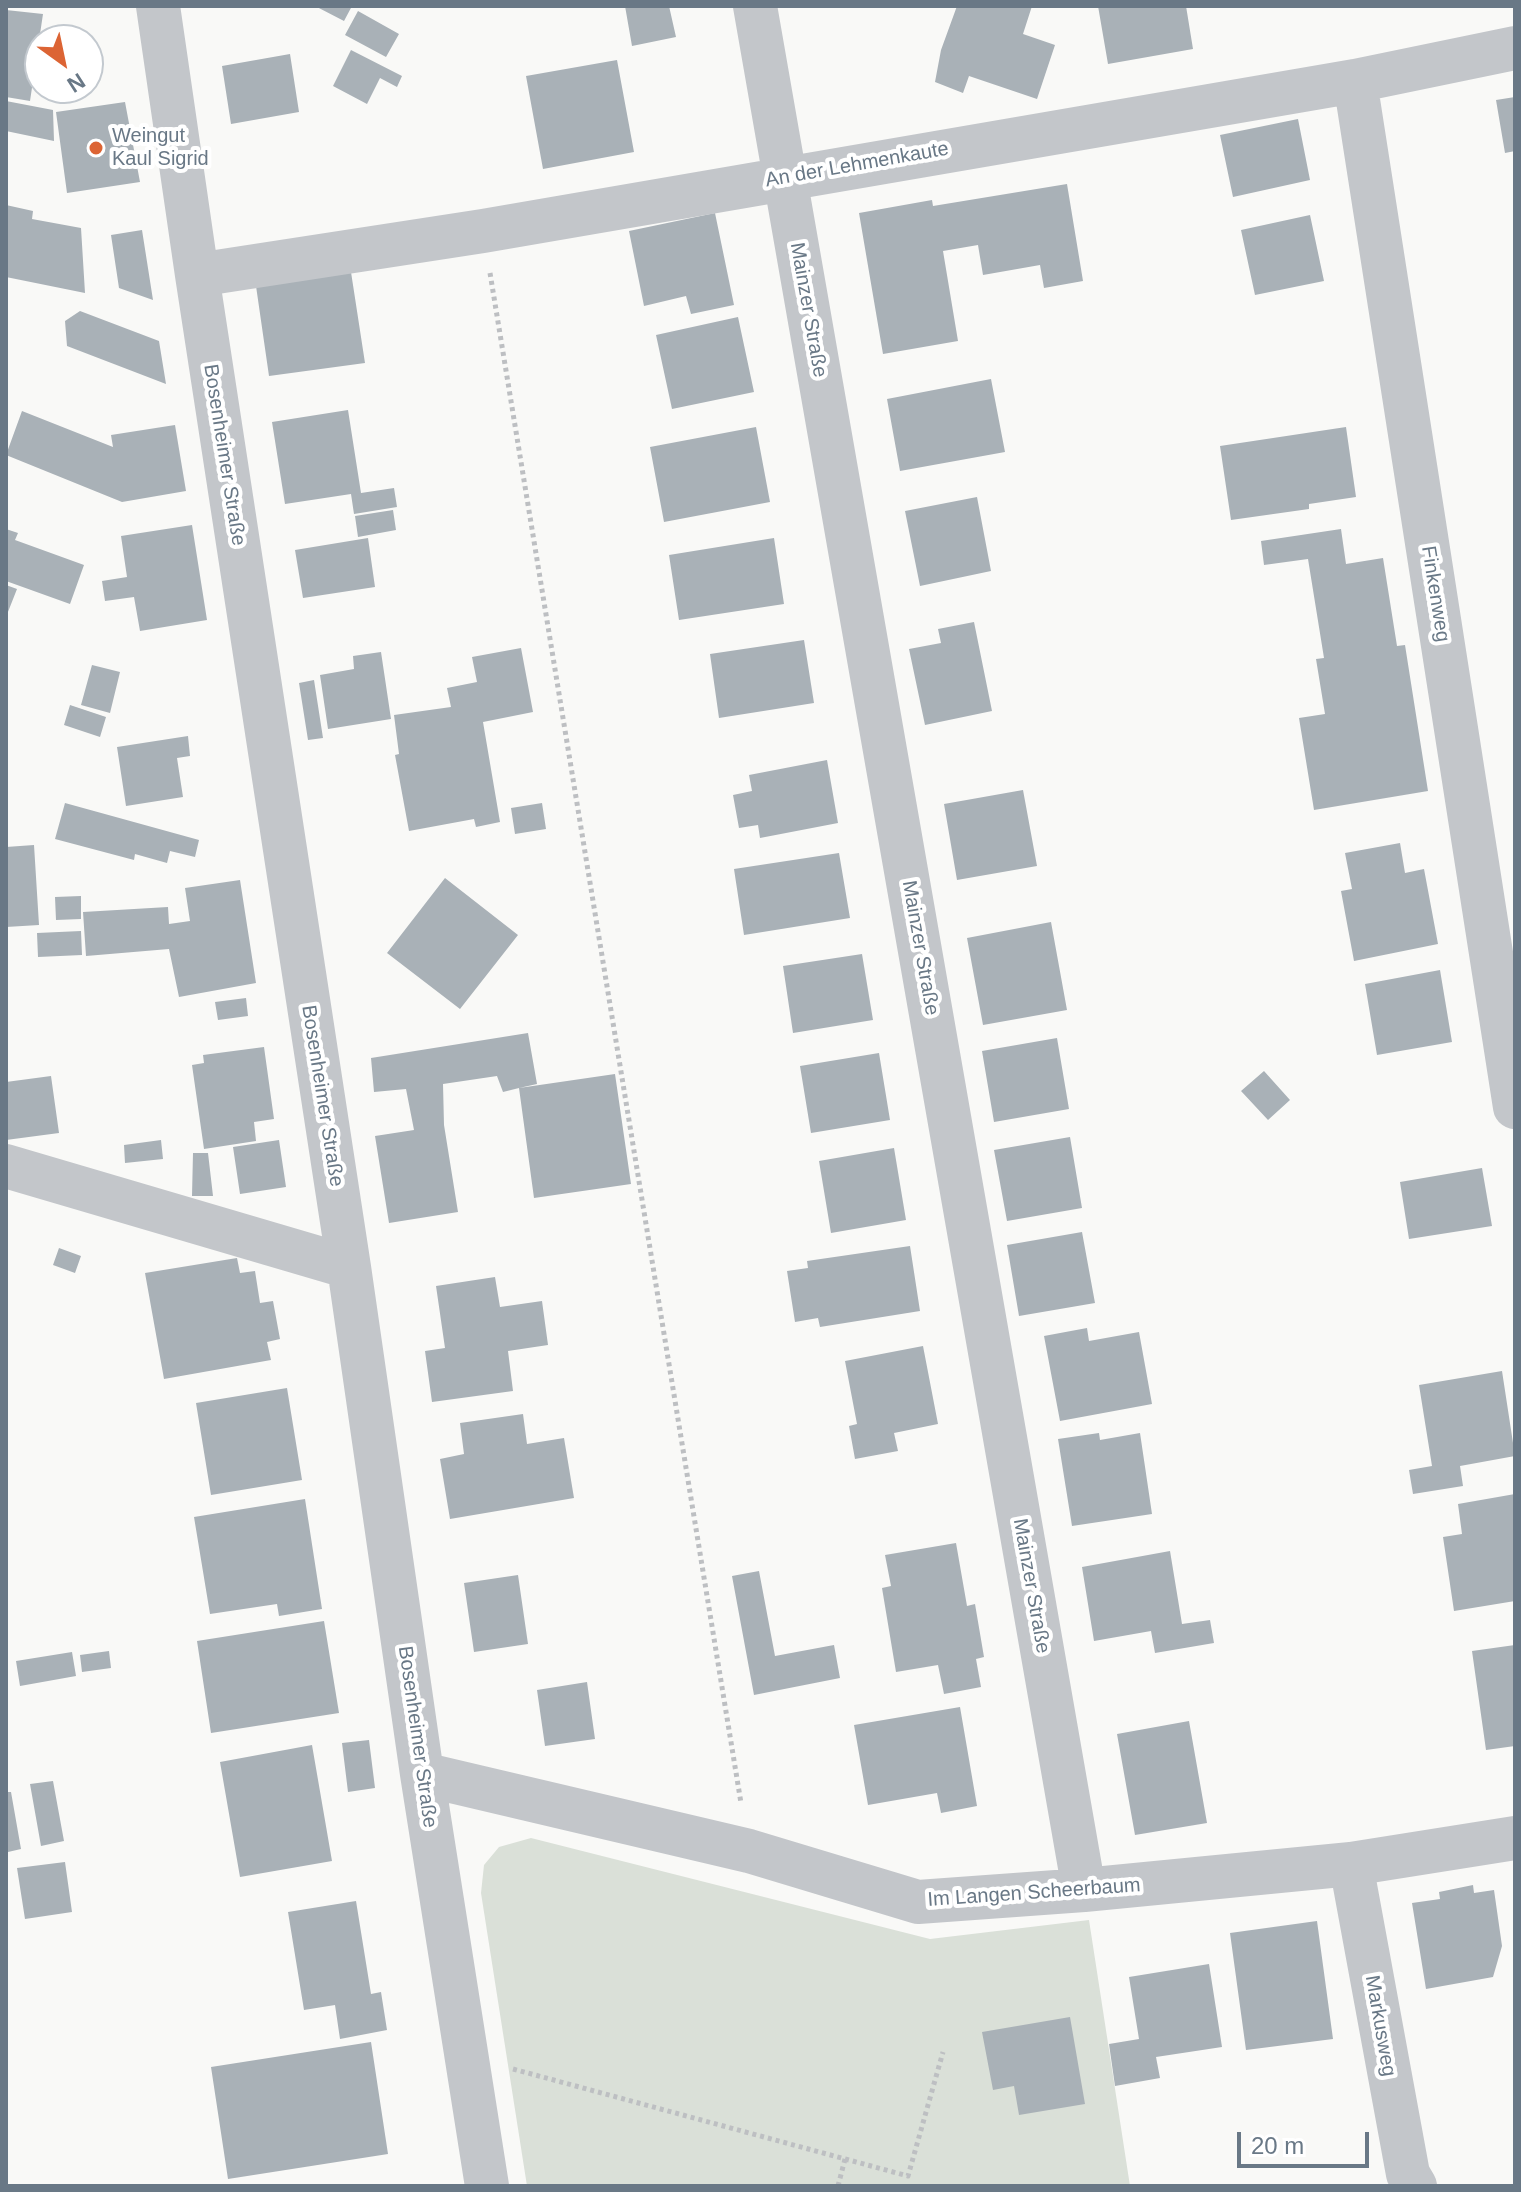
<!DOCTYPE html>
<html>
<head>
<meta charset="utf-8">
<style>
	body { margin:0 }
	#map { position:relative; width:1521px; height:2192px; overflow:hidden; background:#f9f9f7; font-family:Arial,sans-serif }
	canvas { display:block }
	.frame { position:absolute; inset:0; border:8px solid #697886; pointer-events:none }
	.north { position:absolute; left:24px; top:24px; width:80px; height:80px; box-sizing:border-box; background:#fff; border:2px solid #c3c9cf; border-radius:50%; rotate:147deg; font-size:22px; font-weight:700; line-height:32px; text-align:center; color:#697886 }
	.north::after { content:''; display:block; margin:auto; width:28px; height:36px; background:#dc6434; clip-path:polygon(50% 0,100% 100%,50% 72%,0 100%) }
	.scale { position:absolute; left:1237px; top:2132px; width:132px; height:36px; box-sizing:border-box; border:4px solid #697886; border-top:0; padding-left:10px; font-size:24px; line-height:28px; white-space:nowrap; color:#697886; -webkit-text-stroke:6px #fff; paint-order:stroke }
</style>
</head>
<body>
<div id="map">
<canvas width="1521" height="2192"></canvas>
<div class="frame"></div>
<div class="north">N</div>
<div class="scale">20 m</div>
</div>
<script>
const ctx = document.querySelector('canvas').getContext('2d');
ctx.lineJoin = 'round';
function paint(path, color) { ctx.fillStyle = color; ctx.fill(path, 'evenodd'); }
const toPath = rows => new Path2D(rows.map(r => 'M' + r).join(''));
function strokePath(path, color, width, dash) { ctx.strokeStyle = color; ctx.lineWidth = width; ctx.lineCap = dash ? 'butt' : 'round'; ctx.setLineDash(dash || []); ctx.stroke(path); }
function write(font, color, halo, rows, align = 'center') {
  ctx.font = font + ' Arial,sans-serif'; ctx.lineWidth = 8; ctx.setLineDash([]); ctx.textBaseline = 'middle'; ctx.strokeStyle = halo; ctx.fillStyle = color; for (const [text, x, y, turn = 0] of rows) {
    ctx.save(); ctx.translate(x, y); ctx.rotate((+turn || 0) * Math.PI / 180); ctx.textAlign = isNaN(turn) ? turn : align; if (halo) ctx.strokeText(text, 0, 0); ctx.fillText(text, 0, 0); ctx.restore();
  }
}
const green = toPath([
	[531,1838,930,1939,1089,1920,1130,2186,527,2186,481,1893,484,1865,499,1847]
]);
const building = toPath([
	[315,6,352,6,344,21],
	[625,6,669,6,676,37,632,46],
	[957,6,1032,6,1023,34,1055,45,1037,99,969,76,963,93,935,82,941,50],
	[1098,6,1186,6,1193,49,1108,64],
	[6,10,43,14,30,101,6,97],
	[358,11,399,34,386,57,345,35],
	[351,50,402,76,397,87,380,78,367,104,333,86],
	[290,54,299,112,231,124,222,66],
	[617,60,634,152,543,169,526,76],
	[1515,97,1515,151,1505,153,1496,100],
	[6,101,53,110,54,141,6,131],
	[125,102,140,182,67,193,56,112],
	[1298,119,1310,180,1233,197,1220,135],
	[1067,184,1083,281,1044,288,1040,265,983,275,978,245,943,251,958,341,883,354,859,213,932,200,933,206],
	[6,205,33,211,32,219,81,228,85,293,6,277],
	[715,213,734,305,691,314,686,296,644,306,629,231],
	[1310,215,1324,281,1255,295,1241,230],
	[142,230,153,300,119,288,111,235],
	[351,272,365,363,269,376,256,286],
	[80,311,159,341,166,384,67,346,65,321],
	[738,317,754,392,672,409,656,335],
	[991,379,1005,452,900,471,887,399],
	[348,410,361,493,394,488,397,507,354,514,351,494,285,504,272,422],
	[22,411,113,447,111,435,175,425,186,491,122,502,6,455],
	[756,427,770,502,664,522,650,447],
	[1346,427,1356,497,1309,504,1309,509,1231,520,1220,446],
	[977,497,991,571,920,586,905,511],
	[393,510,396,530,358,537,355,516],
	[192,525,207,620,140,631,134,597,105,601,102,581,127,577,121,536],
	[6,529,18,533,15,540,84,565,70,604,6,581],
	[1341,529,1346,564,1383,558,1397,646,1405,645,1428,791,1314,810,1299,718,1325,714,1316,659,1324,658,1308,559,1264,565,1261,541],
	[368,538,375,587,303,598,295,550],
	[774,538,784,604,679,620,669,555],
	[6,585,17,589,6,617],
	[974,622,992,711,925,725,909,649,941,643,938,629],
	[804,640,814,703,719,718,710,654],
	[521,648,533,712,483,722,500,822,476,827,474,819,409,831,395,755,399,754,394,715,451,707,447,688,477,682,472,657],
	[381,652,391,719,328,729,320,675,354,669,353,656],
	[92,665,120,672,110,713,81,705],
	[314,680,323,738,308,740,299,683],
	[70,705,106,717,100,737,64,725],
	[188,736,190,756,177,758,183,797,126,806,117,747],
	[827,760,838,823,760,838,758,825,739,828,733,795,752,791,749,775],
	[1023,790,1037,866,957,880,944,804],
	[65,803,199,840,195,857,170,851,167,863,135,854,134,860,55,839],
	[542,803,546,829,515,834,511,808],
	[1400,843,1405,873,1424,869,1438,944,1354,961,1341,891,1352,889,1345,853],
	[34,845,39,925,6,927,6,847],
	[839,853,850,918,744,935,734,869],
	[445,878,518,935,460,1009,387,953],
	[240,880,256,983,179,997,169,949,86,956,83,912,168,907,169,924,190,921,185,888],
	[81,896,81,919,56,920,55,897],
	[1051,922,1067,1010,983,1025,967,938],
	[81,931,82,955,38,957,37,933],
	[862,954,873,1020,793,1033,783,966],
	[1440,970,1452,1042,1377,1055,1365,984],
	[246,998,248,1016,218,1020,215,1002],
	[528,1033,537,1084,519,1088,615,1074,631,1184,534,1198,519,1088,503,1092,497,1076,443,1084,444,1125,458,1212,389,1223,375,1136,414,1130,406,1089,374,1092,371,1058],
	[1057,1038,1069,1109,994,1122,982,1051],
	[264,1047,274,1119,254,1122,256,1141,204,1149,192,1065,204,1063,203,1055],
	[879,1053,890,1120,811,1133,800,1066],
	[1264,1071,1290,1100,1268,1120,1241,1091],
	[51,1076,59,1133,6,1140,6,1082],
	[1070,1137,1082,1208,1007,1221,994,1150],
	[161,1140,163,1159,125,1163,124,1145],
	[279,1140,286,1187,240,1194,233,1147],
	[894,1148,906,1220,831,1233,819,1161],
	[193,1153,208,1153,213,1196,192,1196],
	[1482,1168,1492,1226,1409,1239,1400,1182],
	[1082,1232,1095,1303,1019,1316,1007,1245],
	[910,1246,920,1311,820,1327,818,1318,795,1322,787,1271,808,1268,807,1261],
	[59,1248,81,1256,75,1273,53,1265],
	[237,1258,240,1273,255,1271,260,1303,273,1301,280,1339,267,1342,271,1360,164,1379,145,1273],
	[495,1277,500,1307,542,1301,548,1345,508,1351,513,1391,432,1402,425,1351,445,1348,436,1286],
	[1087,1328,1089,1341,1139,1332,1152,1404,1060,1421,1044,1336],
	[923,1346,938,1424,894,1433,898,1451,855,1459,849,1426,857,1424,845,1361],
	[1502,1371,1515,1456,1460,1466,1463,1486,1413,1494,1409,1470,1432,1466,1419,1385],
	[287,1388,302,1480,211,1495,196,1403],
	[523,1414,527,1444,564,1438,574,1498,450,1519,440,1459,464,1454,460,1423],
	[1099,1433,1100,1440,1140,1433,1152,1514,1072,1526,1058,1439],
	[1515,1494,1515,1601,1454,1611,1443,1537,1462,1534,1458,1504],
	[305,1499,322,1609,279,1616,277,1604,210,1614,194,1517],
	[956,1543,967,1606,975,1604,984,1657,976,1659,981,1687,944,1694,938,1665,896,1672,882,1588,891,1586,885,1555],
	[1170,1551,1182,1624,1210,1620,1214,1643,1155,1653,1151,1631,1094,1641,1082,1567],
	[759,1571,775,1656,834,1645,840,1678,754,1695,732,1576],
	[518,1575,528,1644,474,1652,464,1583],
	[324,1621,339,1713,211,1733,197,1641],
	[1515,1645,1515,1746,1486,1750,1472,1651],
	[109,1651,111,1668,82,1672,80,1655],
	[72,1652,76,1676,20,1686,16,1661],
	[587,1682,595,1739,545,1746,537,1690],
	[960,1707,977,1806,941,1813,937,1793,868,1805,854,1725],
	[1189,1721,1207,1823,1135,1835,1117,1734],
	[369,1740,375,1788,348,1792,342,1743],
	[312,1745,332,1861,240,1877,220,1762],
	[53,1781,64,1841,41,1846,30,1784],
	[6,1792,11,1792,21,1849,8,1852],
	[65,1862,72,1912,25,1919,17,1868],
	[1473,1885,1474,1893,1494,1890,1502,1946,1493,1977,1426,1989,1412,1903,1440,1899,1439,1892],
	[356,1901,371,1994,381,1992,387,2030,340,2039,335,2005,304,2010,288,1912],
	[1317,1921,1333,2039,1246,2050,1230,1933],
	[1209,1964,1222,2047,1156,2057,1160,2078,1115,2086,1109,2044,1139,2039,1129,1977],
	[1070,2017,1085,2104,1019,2115,1014,2086,993,2090,982,2032],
	[371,2042,388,2154,228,2179,211,2067]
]);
const path = toPath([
	[490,273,741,1803],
	[513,2069,908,2176,943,2052],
	[838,2186,845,2159]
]);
const minor = toPath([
	[158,6,197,275,349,1267,422,1774,487,2186],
	[755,6,1084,1890],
	[1355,81,1515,1107],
	[197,275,483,231,1355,81,1515,48],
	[6,1166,349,1267],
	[422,1774,749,1851,918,1902,1084,1890,1351,1864,1515,1838],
	[1351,1864,1408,2174,1415,2186]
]);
const markers = [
	[96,148,8,"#dc6434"]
];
const poiNames = [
	["Weingut",112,136],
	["Kaul Sigrid",112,159]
];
const streetNames = [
	["An der Lehmenkaute",857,165,-10],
	["Mainzer Straße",808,310,80],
	["Bosenheimer Straße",224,455,81],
	["Finkenweg",1435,594,81],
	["Mainzer Straße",920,948,80],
	["Bosenheimer Straße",322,1096,81],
	["Mainzer Straße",1031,1586,80],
	["Bosenheimer Straße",417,1737,82],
	["Im Langen Scheerbaum",1034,1893,-4],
	["Markusweg",1380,2026,80]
];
paint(green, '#dae0d8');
paint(building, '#a9b1b7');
strokePath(path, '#bdbfc2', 5, [4, 4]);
strokePath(minor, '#c3c6ca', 44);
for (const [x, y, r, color] of markers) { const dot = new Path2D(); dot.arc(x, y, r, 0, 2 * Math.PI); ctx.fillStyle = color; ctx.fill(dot); strokePath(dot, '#fff', 3); }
write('20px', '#697886', '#fff', poiNames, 'left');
write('20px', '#697886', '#fff', streetNames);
</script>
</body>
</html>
